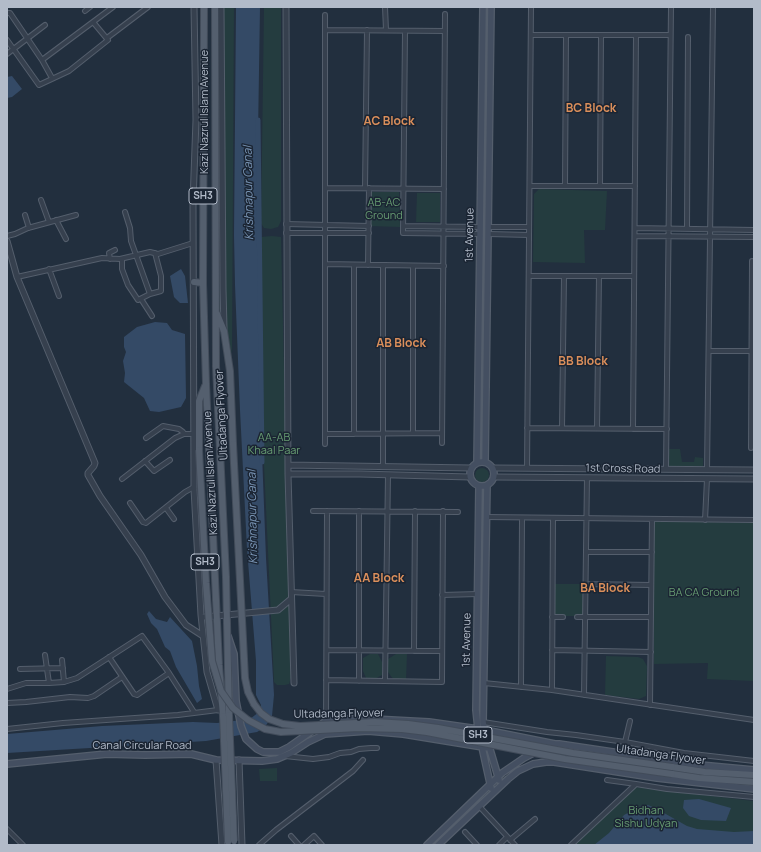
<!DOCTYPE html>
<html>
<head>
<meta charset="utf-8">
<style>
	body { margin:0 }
	#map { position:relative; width:761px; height:852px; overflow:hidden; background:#222f3e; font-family:Manrope,sans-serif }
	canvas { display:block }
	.frame { position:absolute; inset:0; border:8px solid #b2bbc9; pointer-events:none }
</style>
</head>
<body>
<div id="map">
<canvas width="761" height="852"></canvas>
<div class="frame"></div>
</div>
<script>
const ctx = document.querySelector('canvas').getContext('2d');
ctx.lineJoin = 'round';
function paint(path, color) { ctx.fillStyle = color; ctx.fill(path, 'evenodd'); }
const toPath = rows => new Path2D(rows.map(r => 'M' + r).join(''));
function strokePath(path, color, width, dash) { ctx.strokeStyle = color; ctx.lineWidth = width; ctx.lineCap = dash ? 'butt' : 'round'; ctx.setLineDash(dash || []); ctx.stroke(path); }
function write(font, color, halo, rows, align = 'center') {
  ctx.font = font + ' Manrope,sans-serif'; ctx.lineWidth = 3; ctx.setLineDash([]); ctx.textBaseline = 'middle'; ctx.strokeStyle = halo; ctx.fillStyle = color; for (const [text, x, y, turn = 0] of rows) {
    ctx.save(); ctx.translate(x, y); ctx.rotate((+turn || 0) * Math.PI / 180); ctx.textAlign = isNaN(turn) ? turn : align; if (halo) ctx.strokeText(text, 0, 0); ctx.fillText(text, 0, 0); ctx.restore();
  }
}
const green = toPath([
	[220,7,234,7,232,353,219,308,221,219],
	[264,7,281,7,281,221,278,227,271,229,264,228,261,223],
	[539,189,607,191,605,230,584,230,585,263,533,262,534,194],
	[369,192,399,192,400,227,369,226],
	[417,193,440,193,440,222,416,222],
	[272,236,281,237,291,678,289,684,285,685,277,685,274,682,264,465,260,240,261,237],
	[669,449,680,449,682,462,694,462,695,457,703,458,703,468,668,468],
	'475 475a7 7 0 1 1 14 0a7 7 0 1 1-14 0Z',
	[654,521,754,523,754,681,707,679,708,663,654,664],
	[554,584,584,584,583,616,553,616],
	[370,654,378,654,382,662,382,675,375,679,366,678,363,671,363,658],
	[396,654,407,654,406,680,393,679,388,672,388,659],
	[606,656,638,657,643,659,647,666,646,696,639,699,605,695],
	[277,768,277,781,260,781,259,769],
	[635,787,754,801,754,845,575,845]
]);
const water = toPath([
	[236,7,260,7,257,199,260,319,260,401,266,558,274,695,272,716,265,727,257,732,206,741,7,753,7,734,102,726,193,722,217,723,250,719,259,712,261,709,261,705,256,695,256,661,247,549,240,410,235,285,234,235],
	[12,76,22,89,12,97,7,98,7,77],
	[181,269,185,276,188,303,180,303,174,297,170,276],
	[155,322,167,323,172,330,185,334,186,398,181,407,159,412,150,411,144,398,124,382,125,373,123,361,126,352,124,347,124,337,137,327],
	[149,611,156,619,167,622,170,617,192,641,197,666,199,686,202,699,197,703,176,667,170,651,165,647,157,629,151,623,147,614],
	[699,799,731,808,726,821,701,820,689,816,683,808,684,800],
	[643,805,648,805,657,809,687,826,697,829,734,832,754,831,754,845,594,845,609,833,624,815]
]);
const canal = toPath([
	[258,120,262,462]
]);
const minor = toPath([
	[385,7,386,30],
	[85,11,90,7],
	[7,13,10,13,42,60,52,78],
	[325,15,325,444],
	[325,30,445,31],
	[405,31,403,233,480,234],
	[531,35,670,35],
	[107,38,148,7],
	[7,40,39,85,69,71,108,40,93,22],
	[7,54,45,25],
	[42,60,113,7],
	[530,186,635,186],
	[565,186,566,35],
	[600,186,601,35],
	[325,188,444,189],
	[365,188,367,30],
	[41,200,49,222],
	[125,212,130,228,131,241,150,294],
	[25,215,29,228],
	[56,220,66,239],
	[286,224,369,226],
	[403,226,480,227],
	[489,227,529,227],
	[635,228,754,230],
	[687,229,688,37],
	[286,233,369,233],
	[489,234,529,235],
	[7,236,15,234,28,228,76,215],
	[635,236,754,237],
	[110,259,109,253,115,250],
	[122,259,122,269,128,285,138,300,150,294,161,291,161,276,155,253],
	[325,264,444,266],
	[354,265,354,434],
	[368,265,369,188],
	[383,265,383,466],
	[413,266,413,433],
	[49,269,59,296],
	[529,276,634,276],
	[17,277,102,258,120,259,150,252,158,254,193,243],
	[141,299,152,316],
	[709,351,751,351],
	[527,428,667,429],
	[562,428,564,276],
	[597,428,599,276],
	[633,429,636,35],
	[325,434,442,433],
	[146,438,163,426,179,429,183,432,184,434],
	[442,443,445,14],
	[751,448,752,261],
	[145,461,154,471,170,460],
	[527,468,531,7],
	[666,469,671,7],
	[707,470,713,7],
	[122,479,175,438,184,434,194,434],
	[130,503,143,522,146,523,185,492,194,487],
	[166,508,174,519],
	[313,511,458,512],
	[486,517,754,520],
	[705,520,707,479],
	[586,552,652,552],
	[585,584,651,585],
	[291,592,326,594],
	[442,595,478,594],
	[552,617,563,617],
	[577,617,651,617],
	[327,650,442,651],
	[552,650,651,652],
	[414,651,415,511],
	[45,655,49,683],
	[109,657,134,694,137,695,169,673],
	[62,660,64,682],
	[20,669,63,668],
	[326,680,442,682,443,511],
	[359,681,359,511],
	[385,681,388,475],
	[484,683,552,690,754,720],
	[521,687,522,518],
	[7,689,26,683,49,683,64,682,77,678,142,636,169,673,194,712],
	[552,690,553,518],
	[584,695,587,478],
	[7,703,26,702,70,697,88,698,94,696,122,677],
	[650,705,652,519],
	[326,722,327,511],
	[483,722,547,732,576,735,625,742,684,753,754,761],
	[7,729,63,723,178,715,218,710],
	[625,742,630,721],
	[285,756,313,759,329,757,340,753,351,752,359,749,371,748,377,748],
	[607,780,636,784],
	[479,806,515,845],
	[7,829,23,845],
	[465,832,477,845],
	[291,836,299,845],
	[510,840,535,819],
	[259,845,276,830,353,771,363,760],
	[304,845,314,836,322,845],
	[499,845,507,837],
	[571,845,636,784,667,789,754,797]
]);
const tertiary = toPath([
	[194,7,196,120,193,202,194,489,201,615,207,672,218,710,223,710],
	[221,7,223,289,224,328],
	[286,7,288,474,294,683],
	[7,241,17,277,95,463,94,466,88,473,88,475,100,496,141,555,165,597,186,625,203,636],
	[288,465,471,468],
	[493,468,754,470],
	[288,474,360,474,470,477],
	[494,477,754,479],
	[205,617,278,610,291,599],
	[216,760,222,845],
	[239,760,242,845]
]);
const secondary = toPath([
	'470 474a12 12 0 1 1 24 0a12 12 0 1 1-24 0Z',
	[485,462,491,7],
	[477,463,483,7],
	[479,486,476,710,478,729,491,788],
	[228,636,234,654,236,701,241,726,246,739,257,749,263,752,279,752,289,747,326,721,345,719,373,719,429,722,485,730,555,744],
	[485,732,483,722,487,485],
	[553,744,559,744,700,765,754,770],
	[489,746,499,780],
	[7,764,107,754,145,755,191,754,216,760,262,761,277,759,291,753,308,742,325,734,368,731,403,734,489,748],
	[427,845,502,773,524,758,545,747],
	[438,845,508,779,518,771,533,764,546,762,554,762,657,778,754,789]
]);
const primary = toPath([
	[204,7,203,283,206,384,219,665,223,716],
	[215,7,216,366,226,577,229,715],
	[194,282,203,283],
	[217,314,224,331,230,371,233,444],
	[199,450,199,401,205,386],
	[254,704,261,713,269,719,283,724],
	[672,767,705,772,754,775],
	[672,774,699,778,754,782]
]);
const primaryBridge = toPath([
	[233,444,245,678,248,692,254,704],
	[199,450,206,583,212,661,221,691,233,708,248,720,265,729,281,732,359,728,402,729,427,732,565,759,672,774],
	[229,715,234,841],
	[223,716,228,842],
	[283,724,300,726,375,722,408,724,438,728,573,753,672,767]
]);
const shields = [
	[203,196,28],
	[205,562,28],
	[478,735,28]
];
const shieldNames = [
	["SH3",203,196],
	["SH3",205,562],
	["SH3",478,735]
];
const streetNames = [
	["Kazi Nazrul Islam Avenue",205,112,-90],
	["1st Avenue",470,235,-89],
	["Ultadanga Flyover",222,415,-93],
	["1st Cross Road",623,469,1],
	["Kazi Nazrul Islam Avenue",211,473,-93],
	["1st Avenue",467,640,-89],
	["Ultadanga Flyover",339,714,-1],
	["Canal Circular Road",142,746],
	["Ultadanga Flyover",661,755,8]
];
const parkNames = [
	["AB-AC",384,203],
	["Ground",384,216],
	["AA-AB",274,438],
	["Khaal Paar",274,451],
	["BA CA Ground",704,593],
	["Bidhan",646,811],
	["Sishu Udyan",646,824]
];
const neighbourhoodNames = [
	["BC Block",591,109],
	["AC Block",389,122],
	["AB Block",401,344],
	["BB Block",583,362],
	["AA Block",379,579],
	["BA Block",605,589]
];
const waterNames = [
	["Krishnapur Canal",249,193,-91],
	["Krishnapur Canal",253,517,-91]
];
paint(green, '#243c3f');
paint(water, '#344a66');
strokePath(canal, '#344a66', 5);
strokePath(minor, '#545e6c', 6);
strokePath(tertiary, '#545e6c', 7);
strokePath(secondary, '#545e6c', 8);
strokePath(primary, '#424c5a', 8);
strokePath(minor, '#36404e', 4);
strokePath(tertiary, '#36404e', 5);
strokePath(secondary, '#444f61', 5.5);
strokePath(primary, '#545f6e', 6);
strokePath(primaryBridge, '#424c5a', 8, []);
strokePath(primaryBridge, '#545f6e', 6);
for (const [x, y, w] of shields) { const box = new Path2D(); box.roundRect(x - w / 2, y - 8, w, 16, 3); ctx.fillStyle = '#1b2533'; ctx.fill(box); strokePath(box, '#b2bbc9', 1); }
write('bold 10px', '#b2bbc9', null, shieldNames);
write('11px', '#b2bbc9', '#1b2533', streetNames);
write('11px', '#679c72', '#1b2533', parkNames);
write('bold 12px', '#db8f5b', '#1b2533', neighbourhoodNames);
write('italic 12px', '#7792b2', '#1b2533', waterNames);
</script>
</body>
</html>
